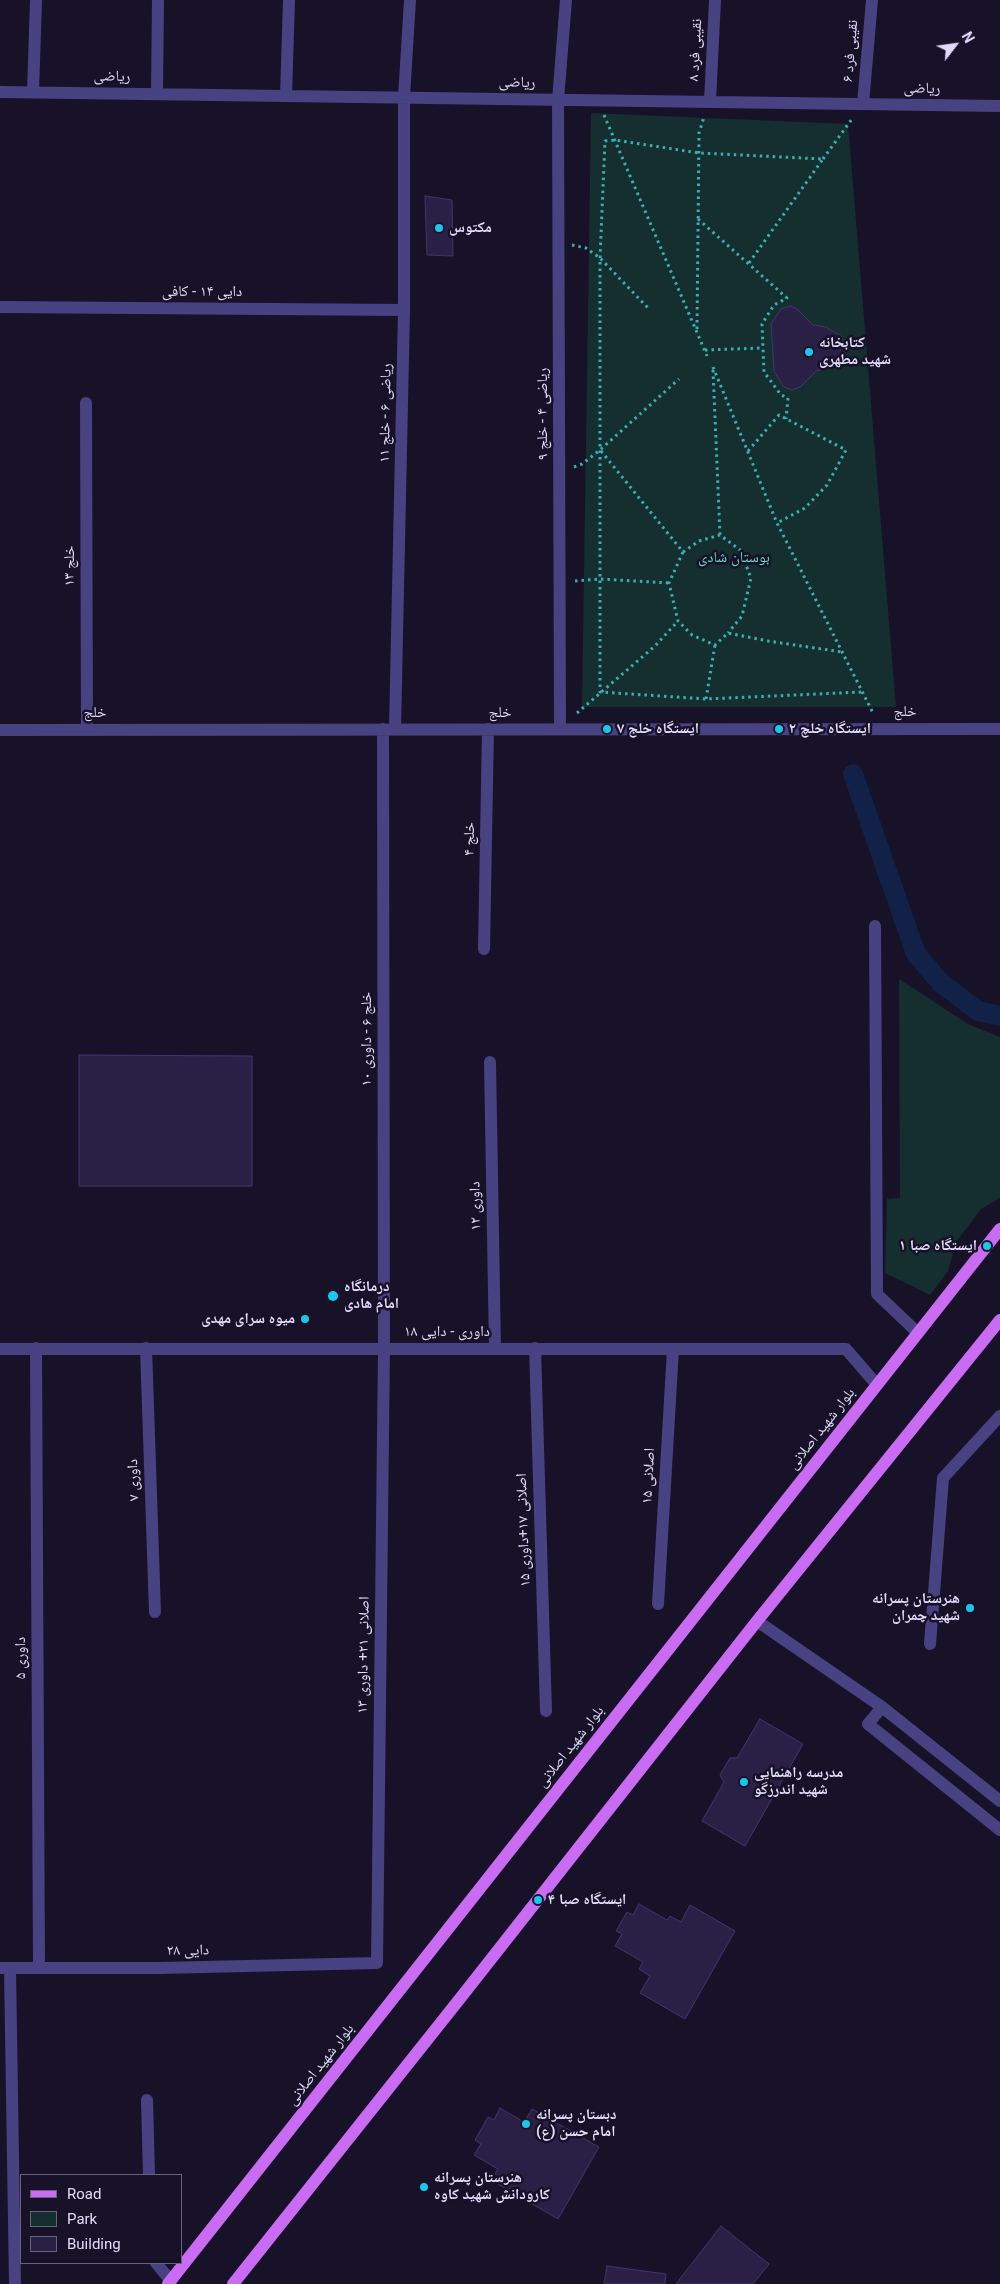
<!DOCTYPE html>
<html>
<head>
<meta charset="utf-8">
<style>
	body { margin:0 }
	#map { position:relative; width:1000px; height:2284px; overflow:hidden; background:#171227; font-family:Roboto,sans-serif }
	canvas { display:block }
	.legend { position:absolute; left:20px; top:2174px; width:162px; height:90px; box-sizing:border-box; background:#171227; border:1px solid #68627c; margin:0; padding:6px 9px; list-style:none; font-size:15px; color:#e1dbfc }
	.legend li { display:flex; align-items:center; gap:10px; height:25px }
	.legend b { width:25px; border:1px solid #68627c }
	.north { position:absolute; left:930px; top:20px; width:50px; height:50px; -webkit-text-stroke:4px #171227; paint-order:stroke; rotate:60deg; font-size:14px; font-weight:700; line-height:20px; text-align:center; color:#e1dbfc }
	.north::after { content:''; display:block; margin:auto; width:18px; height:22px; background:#e1dbfc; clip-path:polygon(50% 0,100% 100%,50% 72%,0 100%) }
</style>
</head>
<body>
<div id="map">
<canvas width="1000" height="2284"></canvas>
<ul class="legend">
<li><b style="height:6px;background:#ca6bf3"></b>Road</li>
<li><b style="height:14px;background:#152f30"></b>Park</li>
<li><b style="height:14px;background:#2a2046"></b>Building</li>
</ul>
<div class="north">N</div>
</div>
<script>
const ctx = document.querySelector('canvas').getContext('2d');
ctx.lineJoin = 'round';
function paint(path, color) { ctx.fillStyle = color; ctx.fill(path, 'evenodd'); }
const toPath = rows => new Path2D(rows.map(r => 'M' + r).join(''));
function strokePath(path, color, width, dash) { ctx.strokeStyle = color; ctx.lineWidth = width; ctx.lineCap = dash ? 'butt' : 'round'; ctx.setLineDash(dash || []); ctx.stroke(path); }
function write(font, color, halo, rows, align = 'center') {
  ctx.font = font + ' Roboto,"Noto Naskh Arabic",sans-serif'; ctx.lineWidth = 5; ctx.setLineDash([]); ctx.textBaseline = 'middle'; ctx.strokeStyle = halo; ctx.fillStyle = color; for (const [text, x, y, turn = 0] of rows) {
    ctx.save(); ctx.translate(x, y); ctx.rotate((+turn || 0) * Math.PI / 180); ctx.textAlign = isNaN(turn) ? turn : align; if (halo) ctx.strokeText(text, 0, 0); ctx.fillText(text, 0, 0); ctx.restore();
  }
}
const green = toPath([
	[591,113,848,124,896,707,582,707],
	[899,979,968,1024,1000,1037,1000,1198,981,1209,956,1242,948,1271,930,1295,885,1273,887,1199,900,1198]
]);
const canal = toPath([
	[853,774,916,954,941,983,978,1011,1000,1016]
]);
const building = toPath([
	[425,196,452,200,453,256,427,255,425,196],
	[790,306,797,309,813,325,826,327,841,336,846,347,843,366,837,362,828,368,816,371,800,387,792,390,784,387,774,371,771,324,781,309,790,306],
	[79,1055,252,1056,252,1186,79,1186,79,1055],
	[760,1719,803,1744,745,1846,702,1821,724,1782,720,1775,730,1758,737,1758,760,1719],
	[639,1904,667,1920,670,1916,681,1922,690,1905,735,1931,685,2019,640,1993,650,1976,639,1969,643,1962,615,1946,622,1934,616,1931,627,1912,633,1915,639,1904],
	[500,2108,524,2122,532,2109,599,2147,558,2219,491,2180,498,2169,474,2155,481,2144,475,2140,488,2117,494,2120,500,2108],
	[721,2226,769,2264,753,2284,676,2284,721,2226],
	[607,2266,666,2274,665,2284,604,2284,607,2266]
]);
const path = toPath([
	[604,115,707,356],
	[823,159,852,119],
	[698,219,787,298,774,305,762,324,764,372,781,395,788,398,786,419],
	[572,245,586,248,600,258,649,309],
	[749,263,823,159,699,153,615,140,605,141,600,258,600,692,706,699,862,692],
	[697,329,699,133,704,117],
	[705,350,763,348],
	[713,367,777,523,873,713],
	[713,370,720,535],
	[601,451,683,552,699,541,720,535,740,550,751,578,742,616,728,633],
	[748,451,779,415,846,450,827,485,805,508,777,523],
	[574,467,582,464,600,450,679,379],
	[683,552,669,583,678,621,692,635,715,645,728,633,768,641,842,652],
	[575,581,601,579,669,583],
	[706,699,715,645],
	[577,713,655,646,678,621]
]);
const minor = toPath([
	[0,92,1000,106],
	[33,92,36,0],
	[157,94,158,0],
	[286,96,289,0],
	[710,102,715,0],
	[863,104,872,0],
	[0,307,404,310],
	[86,403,87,730],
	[395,729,404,310,404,97,410,0],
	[560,729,558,100,566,0],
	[0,730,1000,729],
	[875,926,877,1294,918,1333],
	[484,949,488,729],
	[490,1062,495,1349],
	[36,1348,39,1968],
	[146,1348,155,1612],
	[535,1348,546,1711],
	[0,1349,846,1349,877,1385],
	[658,1604,673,1349],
	[757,1621,882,1707,1000,1801],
	[930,1644,943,1478,1000,1416],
	[882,1707,868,1724,1000,1830],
	[0,1968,160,1968,377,1963,384,1348,383,729],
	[10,1968,15,2284],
	[147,2100,149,2175],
	[156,2263,171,2281]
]);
const major = toPath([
	[168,2284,1000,1229],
	[233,2284,462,1996,757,1621,1000,1320]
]);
const markers = [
	[439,228,5,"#17c7ec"],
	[809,352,5,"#17c7ec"],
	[607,729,5,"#17c7ec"],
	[779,729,5,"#17c7ec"],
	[987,1246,5,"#17c7ec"],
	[333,1296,6,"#17c7ec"],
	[305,1319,5,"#17c7ec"],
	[970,1608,5,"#17c7ec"],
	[744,1782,5,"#17c7ec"],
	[538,1900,5,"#17c7ec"],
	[526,2124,5,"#17c7ec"],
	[424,2187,5,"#17c7ec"]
];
const streetNames = [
	["نقیبی فرد ۸",696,50,-87],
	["نقیبی فرد ۶",851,51,-85],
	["ریاضی",112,77,1],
	["ریاضی",517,83,1],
	["ریاضی",922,89,1],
	["دایی ۱۴ - کافی",202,292],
	["ریاضی ۶ - خلج ۱۱",386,413,-89],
	["ریاضی ۴ - خلج ۹",543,414,-90],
	["خلج ۱۳",70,566,-90],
	["خلج",905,712],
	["خلج",95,713],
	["خلج",500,713],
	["خلج ۴",470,839,-89],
	["خلج ۶ - داوری ۱۰",367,1039,-90],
	["داوری ۱۲",476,1206,-91],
	["داوری - دایی ۱۸",447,1332],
	["بلوار شهید اصلانی",822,1429,-52],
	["اصلانی ۱۵",649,1476,-87],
	["داوری ۷",134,1480,-92],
	["اصلانی ۱۷+داوری ۱۵",524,1530,-92],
	["اصلانی ۲۱+ داوری ۱۳",364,1655,-89],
	["داوری ۵",21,1658,-90],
	["بلوار شهید اصلانی",571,1747,-52],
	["دایی ۲۸",188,1951,-1],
	["بلوار شهید اصلانی",321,2065,-52]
];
const poiNames = [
	["مکتوس",449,228],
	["کتابخانه",819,343],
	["شهید مطهری",819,360],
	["ایستگاه خلج ۷",617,729],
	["ایستگاه خلچ ۲",789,729],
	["ایستگاه صبا ۱",977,1246,"right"],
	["درمانگاه",344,1287],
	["امام هادی",344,1304],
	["میوه سرای مهدی",295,1319,"right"],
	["هنرستان پسرانه",960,1599,"right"],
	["شهید چمران",960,1616,"right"],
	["مدرسه راهنمایی",754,1773],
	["شهید اندرزگو",754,1790],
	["ایستگاه صبا ۴",548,1900],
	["دبستان پسرانه",536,2115],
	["امام حسن (ع)",536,2132],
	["هنرستان پسرانه",434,2178],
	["کارودانش شهید کاوه",434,2195]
];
const parkNames = [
	["بوستان شادی",734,558]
];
paint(green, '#152f30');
strokePath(canal, '#112147', 20);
paint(building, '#2a2046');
strokePath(building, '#443470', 1);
strokePath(path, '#3aafb0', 3, [2.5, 4]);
strokePath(minor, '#484182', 12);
strokePath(major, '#ca6bf3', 12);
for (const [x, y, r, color] of markers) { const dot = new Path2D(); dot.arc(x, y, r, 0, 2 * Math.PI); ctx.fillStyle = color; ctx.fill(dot); strokePath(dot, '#171227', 2); }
write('15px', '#e1dbfc', '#171227', streetNames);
write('bold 15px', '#e1dbfc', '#171227', poiNames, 'left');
write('15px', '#6cd7c4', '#171227', parkNames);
</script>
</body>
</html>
